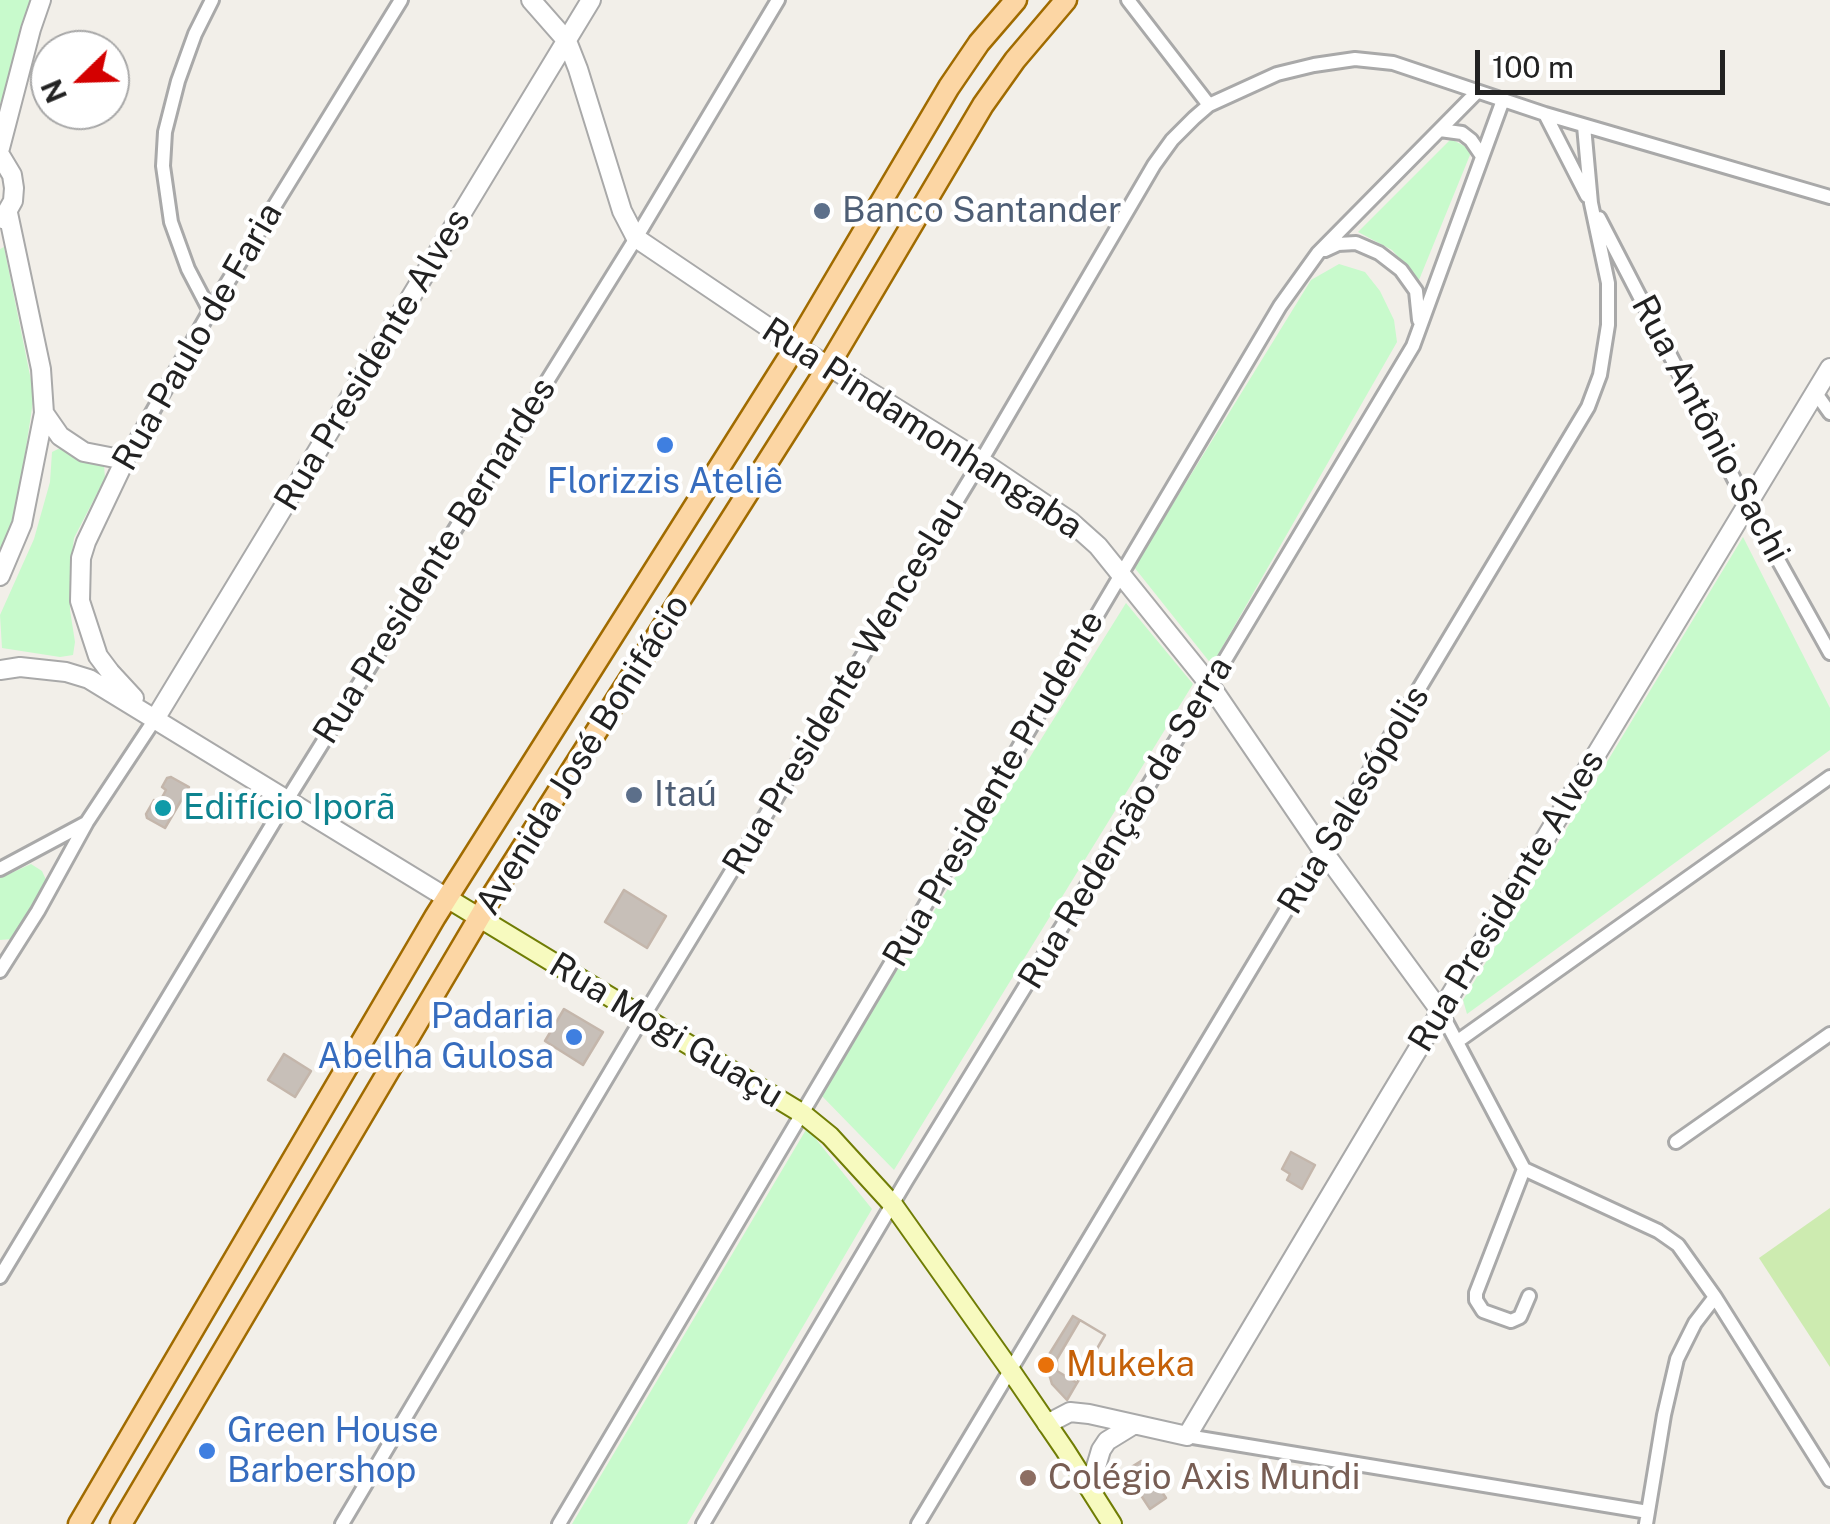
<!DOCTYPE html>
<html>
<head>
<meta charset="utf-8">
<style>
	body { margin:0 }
	#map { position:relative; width:1830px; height:1524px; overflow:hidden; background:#f2efe9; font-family:"Public Sans",sans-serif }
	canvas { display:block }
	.north { position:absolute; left:30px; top:30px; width:100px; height:100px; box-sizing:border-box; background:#fff; border:2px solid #a7a7a7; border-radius:50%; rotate:247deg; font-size:28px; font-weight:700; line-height:40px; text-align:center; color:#222 }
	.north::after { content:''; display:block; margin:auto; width:35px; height:45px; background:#d40000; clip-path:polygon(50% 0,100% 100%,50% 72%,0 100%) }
	.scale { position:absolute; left:1475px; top:50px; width:250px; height:45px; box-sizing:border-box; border:5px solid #222; border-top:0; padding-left:12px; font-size:30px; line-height:35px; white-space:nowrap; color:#222; -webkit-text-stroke:8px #fff; paint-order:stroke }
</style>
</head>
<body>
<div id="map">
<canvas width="1830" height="1524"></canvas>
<div class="north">N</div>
<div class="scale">100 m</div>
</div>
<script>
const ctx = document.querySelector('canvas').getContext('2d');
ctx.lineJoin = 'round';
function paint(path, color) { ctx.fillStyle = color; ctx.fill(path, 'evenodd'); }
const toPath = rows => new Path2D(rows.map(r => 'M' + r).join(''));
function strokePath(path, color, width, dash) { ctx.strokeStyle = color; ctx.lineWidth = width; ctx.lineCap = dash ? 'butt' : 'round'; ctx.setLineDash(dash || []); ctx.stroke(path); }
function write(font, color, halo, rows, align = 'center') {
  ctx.font = font + ' "Public Sans",sans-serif'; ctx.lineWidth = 9; ctx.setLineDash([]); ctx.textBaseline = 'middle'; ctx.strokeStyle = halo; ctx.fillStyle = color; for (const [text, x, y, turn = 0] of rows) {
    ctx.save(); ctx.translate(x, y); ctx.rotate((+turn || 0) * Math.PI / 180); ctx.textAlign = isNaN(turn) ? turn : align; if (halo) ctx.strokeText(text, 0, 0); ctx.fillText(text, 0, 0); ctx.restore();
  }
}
const grass = toPath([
	[1830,1208,1830,1367,1759,1258]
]);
const park = toPath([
	[0,0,36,0,0,104],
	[1451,139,1472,150,1419,280,1392,250,1358,232],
	[4,247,34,395,13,534,0,557,0,249],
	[1339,264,1365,272,1380,291,1394,320,1397,342,1212,665,1134,567,1311,280],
	[62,447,104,465,105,478,74,538,70,572,70,610,75,642,73,655,60,657,2,648,0,615,34,539,50,482,52,452],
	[1743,537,1830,708,1830,750,1467,1014,1463,1000],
	[1126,603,1193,684,894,1170,820,1094],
	[31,864,42,871,47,882,12,939,0,940,0,878],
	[807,1128,872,1209,687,1524,572,1524]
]);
const building = toPath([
	[171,777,189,787,165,828,147,818,146,814,154,800,159,803,166,790,162,787,167,778,171,777],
	[624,890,666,916,647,948,605,922,624,890],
	[564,1009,603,1032,583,1065,545,1041,564,1009],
	[284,1054,311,1071,295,1097,268,1080,284,1054],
	[1291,1152,1315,1165,1302,1189,1287,1180,1290,1174,1282,1169,1291,1152],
	[1073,1316,1105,1335,1067,1400,1052,1384,1045,1361,1073,1316],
	[1080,1320,1105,1335,1077,1383,1057,1371,1057,1359,1080,1320],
	[1141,1461,1166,1498,1150,1509,1125,1471,1141,1461]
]);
const minor = toPath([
	[1128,0,1209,105],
	[1545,114,1587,196],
	[1440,130,1462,133,1471,140,1482,156],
	[1599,218,1747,504,1830,653],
	[1325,250,1338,244,1356,243,1379,253,1401,270,1416,291,1419,320],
	[210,311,188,269,171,222,163,166,165,132,178,81,195,34,212,0],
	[1815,392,1830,413],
	[125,460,210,311,401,0],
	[0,869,86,823],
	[0,971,38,911,87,822,155,719],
	[1441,1012,1524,1169],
	[1458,1041,1830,777],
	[1676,1142,1830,1034],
	[0,1277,287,800,636,238,778,0],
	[1529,1296,1520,1317,1511,1321,1483,1311,1476,1300,1476,1293,1524,1169,1658,1231,1678,1245,1715,1297,1830,1480],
	[1187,1436,1648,1512],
	[342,1524,643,1017,981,461,1154,165,1172,140,1194,118,1209,105,1277,74,1314,65,1355,59,1393,63,1545,114,1830,197],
	[559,1524,1280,306,1318,253,1477,92],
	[703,1524,906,1181,1210,685,1413,346,1503,100],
	[918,1524,1588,407,1600,375,1608,325,1608,283,1591,203,1584,126],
	[1646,1524,1664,1415,1677,1359,1695,1323,1715,1297]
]);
const tertiary = toPath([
	[531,0,567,41,578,69,622,211,636,238,796,346,981,461,1070,521,1098,546,1210,685,1323,851,1441,1012],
	[0,148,31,29,41,0],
	[0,155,12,175,14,188,13,201,3,219],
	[44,413,60,436,84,452,125,460,86,542,81,558,80,601,98,656,110,672,134,698],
	[0,576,22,524,44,413,41,369,8,213],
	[0,670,20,667,66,672,89,679,447,898],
	[155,719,591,0],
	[1047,1424,1070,1412,1089,1414,1187,1436,1389,1097,1830,368],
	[1090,1487,1101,1450,1107,1441,1133,1425]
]);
const secondary = toPath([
	[447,898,803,1114,830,1136,894,1206,1011,1371,1065,1450,1112,1524]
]);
const primary = toPath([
	[79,1524,435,917,796,346,949,87,979,43,1016,0],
	[121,1524,492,896,829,365,983,105,1015,60,1066,0]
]);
const markers = [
	[822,211,10,"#5c6f8a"],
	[665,445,10,"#3f7fe0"],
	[634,795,10,"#5c6f8a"],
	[163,808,10,"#0f9aa8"],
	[574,1037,10,"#3f7fe0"],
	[1046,1365,10,"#e8710a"],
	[207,1451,10,"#3f7fe0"],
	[1028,1478,10,"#8d6e63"]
];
const serviceNames = [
	["Banco Santander",842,211],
	["Itaú",654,795]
];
const streetNames = [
	["Rua Paulo de Faria",198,337,-60],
	["Rua Presidente Alves",373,360,-59],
	["Rua Pindamonhangaba",922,429,33],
	["Rua Antônio Sachi",1710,429,62],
	["Rua Presidente Bernardes",435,561,-58],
	["Rua Presidente Wenceslau",844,686,-59],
	["Avenida José Bonifácio",583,755,-58],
	["Rua Presidente Prudente",994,789,-60],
	["Rua Salesópolis",1354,800,-59],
	["Rua Redenção da Serra",1126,823,-59],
	["Rua Presidente Alves",1507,901,-59],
	["Rua Mogi Guaçu",666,1031,31]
];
const shopNames = [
	["Florizzis Ateliê",665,482],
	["Padaria",554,1017,"right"],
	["Abelha Gulosa",554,1057,"right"],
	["Green House",227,1431,"left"],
	["Barbershop",227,1471,"left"]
];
const cultureNames = [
	["Edifício Iporã",183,808]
];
const foodNames = [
	["Mukeka",1066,1365]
];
const educationNames = [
	["Colégio Axis Mundi",1048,1478]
];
paint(grass, '#cdebb0');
paint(park, '#c8facc');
paint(building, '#c7bfb8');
strokePath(building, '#c4b6ab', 2.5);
strokePath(minor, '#a9a9a9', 18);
strokePath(tertiary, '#a9a9a9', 22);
strokePath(secondary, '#707d05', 22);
strokePath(primary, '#a06b00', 25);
strokePath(minor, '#fff', 12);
strokePath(tertiary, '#fff', 18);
strokePath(secondary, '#f7fabf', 18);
strokePath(primary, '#fcd6a4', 20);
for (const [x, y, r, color] of markers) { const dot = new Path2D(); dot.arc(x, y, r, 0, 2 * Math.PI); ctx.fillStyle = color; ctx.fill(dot); strokePath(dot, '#fff', 4); }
write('35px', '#4e5e75', '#fff', serviceNames, 'left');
write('35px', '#222', '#fff', streetNames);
write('35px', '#366cbe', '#fff', shopNames);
write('35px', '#0d838f', '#fff', cultureNames, 'left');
write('35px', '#c56008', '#fff', foodNames, 'left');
write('35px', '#785e54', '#fff', educationNames, 'left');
</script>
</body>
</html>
